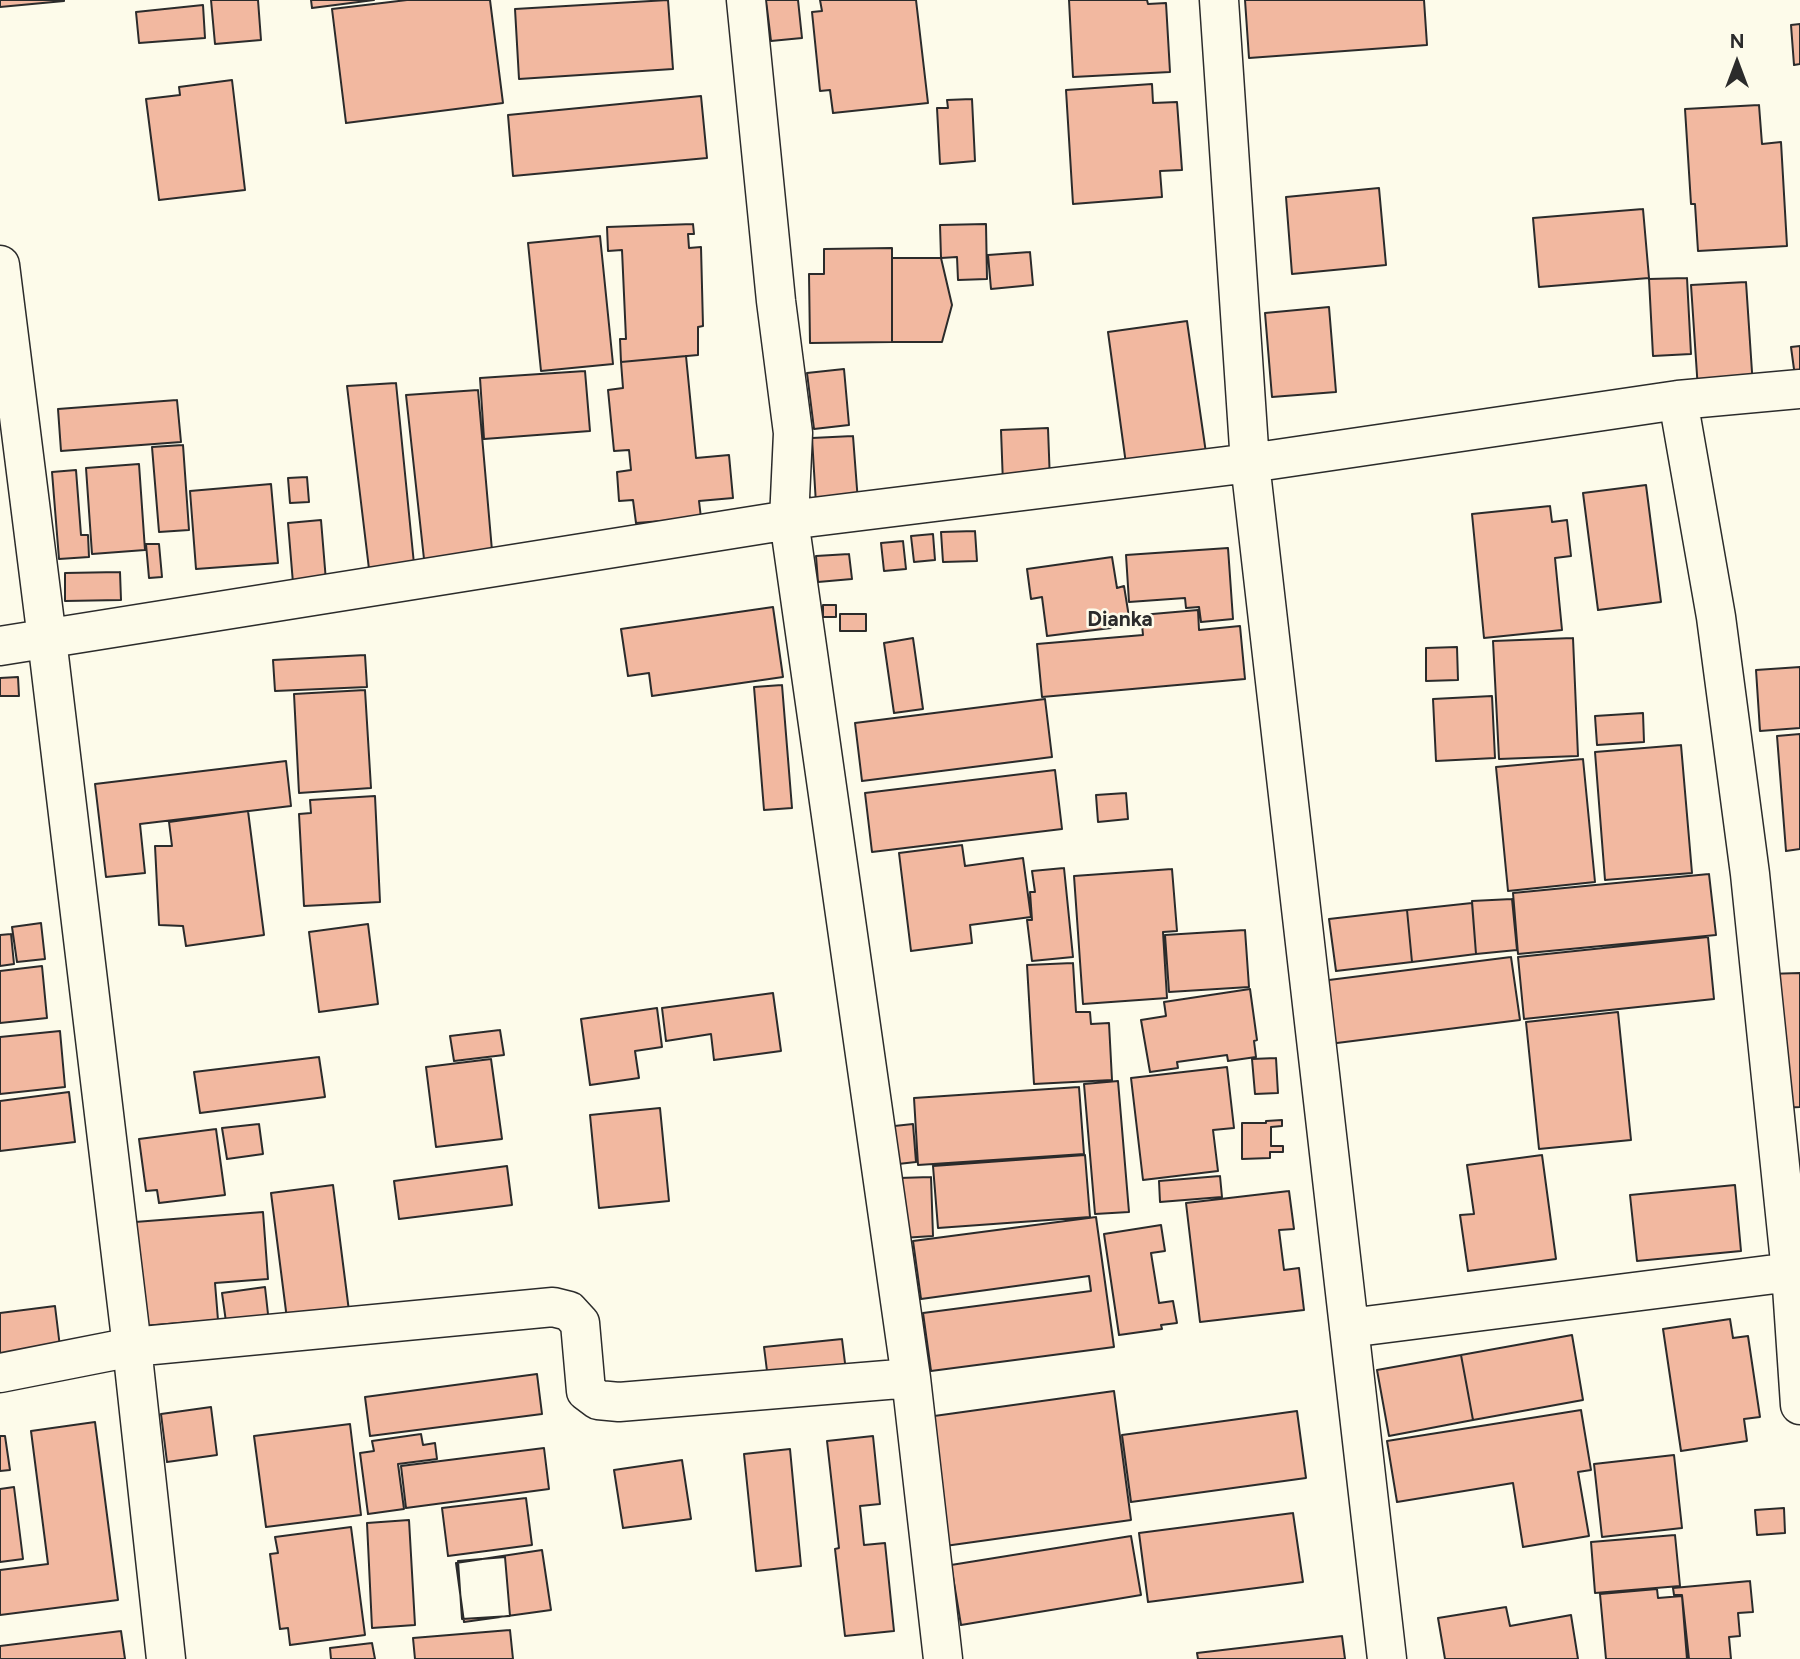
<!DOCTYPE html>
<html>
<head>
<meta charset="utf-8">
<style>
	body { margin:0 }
	#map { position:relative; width:1800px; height:1659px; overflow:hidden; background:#fdfbea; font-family:Figtree,sans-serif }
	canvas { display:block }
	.north { position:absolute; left:1702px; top:28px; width:70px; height:70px; -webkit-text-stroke:5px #fdfbea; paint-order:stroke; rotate:0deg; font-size:19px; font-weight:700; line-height:28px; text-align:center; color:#2b2b2b }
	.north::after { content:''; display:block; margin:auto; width:24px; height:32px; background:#2b2b2b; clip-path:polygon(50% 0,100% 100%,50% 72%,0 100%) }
</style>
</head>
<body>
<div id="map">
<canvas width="1800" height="1659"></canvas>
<div class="north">N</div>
</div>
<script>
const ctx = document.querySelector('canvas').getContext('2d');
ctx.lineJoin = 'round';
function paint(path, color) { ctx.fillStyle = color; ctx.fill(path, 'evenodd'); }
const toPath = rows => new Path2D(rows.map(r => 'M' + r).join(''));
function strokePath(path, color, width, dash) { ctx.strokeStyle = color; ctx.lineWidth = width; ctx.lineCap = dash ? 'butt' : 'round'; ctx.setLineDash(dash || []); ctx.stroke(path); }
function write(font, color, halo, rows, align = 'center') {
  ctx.font = font + ' Figtree,sans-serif'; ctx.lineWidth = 5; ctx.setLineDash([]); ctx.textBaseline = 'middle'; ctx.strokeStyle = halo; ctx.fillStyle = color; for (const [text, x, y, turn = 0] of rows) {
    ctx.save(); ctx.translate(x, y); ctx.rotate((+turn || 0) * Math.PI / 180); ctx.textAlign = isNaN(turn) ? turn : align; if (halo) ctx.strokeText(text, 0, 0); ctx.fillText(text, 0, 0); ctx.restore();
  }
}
const building = toPath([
	[0,0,64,0,64,1,0,7,0,0],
	[211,0,258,0,261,40,215,44,211,0],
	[311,0,374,0,312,8,311,0],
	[407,0,490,0,503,103,346,123,332,9,407,0],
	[668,0,673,69,519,79,515,9,668,0],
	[766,0,798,0,802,38,771,41,766,0],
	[820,0,916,0,928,103,833,113,830,90,820,91,812,12,822,11,820,0],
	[1069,0,1147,0,1148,4,1166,3,1170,72,1073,77,1069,0],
	[1245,0,1424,0,1427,45,1249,58,1245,0],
	[203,5,205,38,139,43,136,12,203,5],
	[1800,24,1800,64,1794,65,1791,25,1800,24],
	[232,80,245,190,159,200,146,99,180,95,179,87,232,80],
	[1152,84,1153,103,1177,102,1182,170,1160,171,1162,197,1073,204,1066,90,1152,84],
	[701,96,707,158,513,176,508,115,701,96],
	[972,99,975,161,940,164,937,108,948,108,947,100,972,99],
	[1759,105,1762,144,1781,142,1787,246,1698,251,1695,204,1691,204,1685,109,1759,105],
	[1379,188,1386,265,1292,274,1286,197,1379,188],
	[1643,209,1649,278,1539,287,1533,218,1643,209],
	[693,224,694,234,688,234,689,248,701,247,703,326,698,327,698,355,621,362,620,339,626,339,622,250,608,251,607,227,693,224],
	[986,224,987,279,958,280,957,257,941,258,940,225,986,224],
	[600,236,613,364,541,371,528,243,600,236],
	[892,248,892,342,810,343,809,274,824,274,824,249,892,248],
	[1030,252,1033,285,991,289,988,255,1030,252],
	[892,258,941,258,952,305,942,342,892,342,892,258],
	[1687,278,1691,354,1653,356,1649,279,1687,278],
	[1746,282,1753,387,1698,390,1691,285,1746,282],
	[1329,307,1336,392,1272,397,1265,313,1329,307],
	[1187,321,1206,453,1126,464,1108,332,1187,321],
	[1800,346,1800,384,1796,384,1791,347,1800,346],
	[686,356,696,458,729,455,733,498,699,501,701,518,636,523,633,500,619,501,617,472,631,470,629,450,614,451,608,390,623,388,621,362,686,356],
	[844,369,849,425,814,429,807,373,844,369],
	[585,371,590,431,484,439,480,378,585,371],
	[396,383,414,564,369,569,347,386,396,383],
	[478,390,493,562,425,568,406,395,478,390],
	[177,400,181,442,61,451,58,409,177,400],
	[1048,428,1050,482,1003,484,1001,430,1048,428],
	[853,436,858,502,816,504,812,438,853,436],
	[183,445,189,530,159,532,152,447,183,445],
	[139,464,145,550,92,554,86,468,139,464],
	[76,470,81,535,88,535,89,557,59,559,52,472,76,470],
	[307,477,309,502,290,503,288,478,307,477],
	[271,484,278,563,196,569,190,491,271,484],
	[1646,485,1661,602,1598,610,1583,493,1646,485],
	[1550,506,1552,522,1567,520,1571,556,1555,558,1562,630,1484,638,1472,514,1550,506],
	[321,520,326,581,293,583,288,523,321,520],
	[975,531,977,561,943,562,941,532,975,531],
	[933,534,935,560,914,562,911,536,933,534],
	[903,541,906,569,884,571,881,543,903,541],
	[146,544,159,544,162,577,149,578,146,544],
	[1228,548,1233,619,1201,622,1199,607,1186,608,1185,598,1129,602,1126,555,1228,548],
	[849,554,852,579,818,582,816,556,849,554],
	[1112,557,1117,588,1124,586,1129,617,1109,619,1111,628,1047,636,1042,597,1031,599,1027,569,1112,557],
	[120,572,121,600,65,601,65,573,120,572],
	[823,605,836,605,836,617,823,617,823,605],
	[773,607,783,677,652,696,649,673,628,676,621,629,773,607],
	[1198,610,1199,630,1240,626,1245,679,1042,697,1037,644,1143,635,1141,615,1198,610],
	[840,614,866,614,866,631,840,631,840,614],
	[913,638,923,709,894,713,884,643,913,638],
	[1573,638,1578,756,1499,759,1493,641,1573,638],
	[1457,647,1458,680,1426,681,1426,648,1457,647],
	[365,655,367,687,275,691,273,660,365,655],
	[1800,667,1800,728,1760,731,1756,670,1800,667],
	[18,677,19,696,0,696,0,678,18,677],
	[782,685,792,808,764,810,754,687,782,685],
	[365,690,371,788,299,793,294,694,365,690],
	[1492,696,1495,758,1436,761,1433,699,1492,696],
	[1045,699,1052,757,862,781,855,723,1045,699],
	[1643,713,1644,742,1597,745,1595,716,1643,713],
	[1800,734,1800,849,1786,851,1777,736,1800,734],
	[1681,745,1692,873,1605,880,1595,752,1681,745],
	[1583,759,1595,882,1508,891,1496,767,1583,759],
	[286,761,291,806,140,824,145,873,106,877,95,784,286,761],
	[1055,770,1062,829,872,852,865,793,1055,770],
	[1126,793,1128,819,1098,822,1096,795,1126,793],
	[375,796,380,902,304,906,299,814,311,813,310,800,375,796],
	[248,811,264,935,186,946,183,926,159,925,155,846,172,846,169,822,248,811],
	[962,845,965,866,1023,858,1031,917,970,925,972,943,911,951,899,853,962,845],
	[1064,868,1073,957,1032,961,1027,920,1032,920,1030,892,1035,892,1032,871,1064,868],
	[1172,869,1177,931,1163,932,1167,998,1083,1004,1074,876,1172,869],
	[1709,874,1716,935,1518,954,1513,893,1709,874],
	[1512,899,1517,950,1476,954,1472,901,1512,899],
	[1472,903,1476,954,1412,962,1407,910,1472,903],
	[1407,910,1412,962,1336,971,1329,919,1407,910],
	[41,923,45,959,17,962,12,927,41,923],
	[368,924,378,1004,319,1012,309,932,368,924],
	[1245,930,1249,987,1169,992,1165,935,1245,930],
	[11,934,14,964,0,966,0,935,11,934],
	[1708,937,1714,999,1524,1019,1518,957,1708,937],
	[1511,957,1520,1020,1329,1044,1321,981,1511,957],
	[1073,963,1076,1012,1090,1012,1091,1024,1109,1023,1112,1080,1034,1084,1027,965,1073,963],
	[42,966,47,1018,0,1023,0,971,42,966],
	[1800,973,1800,1107,1780,1108,1767,974,1800,973],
	[1250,989,1257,1040,1254,1041,1256,1057,1228,1061,1227,1055,1177,1062,1178,1068,1150,1072,1141,1020,1166,1016,1164,1002,1250,989],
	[773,993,781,1051,714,1060,711,1034,666,1041,662,1008,773,993],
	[657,1008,662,1047,635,1051,639,1078,590,1085,581,1019,657,1008],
	[1618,1012,1631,1140,1539,1149,1526,1022,1618,1012],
	[500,1030,504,1055,454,1061,450,1036,500,1030],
	[60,1031,65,1087,0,1094,0,1037,60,1031],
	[319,1057,325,1097,200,1113,194,1072,319,1057],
	[1276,1058,1278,1093,1255,1094,1252,1059,1276,1058],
	[491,1059,502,1139,436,1147,426,1067,491,1059],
	[1227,1067,1234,1128,1213,1130,1218,1171,1143,1180,1131,1078,1227,1067],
	[1118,1081,1129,1212,1095,1214,1084,1084,1118,1081],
	[1079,1087,1084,1154,918,1165,914,1098,1079,1087],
	[69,1092,75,1142,0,1151,0,1101,69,1092],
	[660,1108,669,1201,599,1208,590,1115,660,1108],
	[1282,1120,1282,1126,1271,1127,1271,1146,1283,1146,1283,1152,1270,1152,1270,1158,1242,1159,1242,1123,1266,1123,1266,1121,1282,1120],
	[259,1124,263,1154,227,1159,222,1128,259,1124],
	[913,1124,916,1162,889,1165,885,1127,913,1124],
	[216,1129,225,1195,159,1203,157,1190,146,1191,139,1139,216,1129],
	[1085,1155,1090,1217,938,1228,933,1166,1085,1155],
	[1542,1155,1556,1259,1468,1271,1460,1215,1474,1214,1467,1165,1542,1155],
	[507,1166,512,1205,399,1219,394,1181,507,1166],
	[1220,1176,1222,1197,1160,1202,1159,1181,1220,1176],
	[931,1177,933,1236,902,1238,899,1178,931,1177],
	[333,1185,350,1319,288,1327,271,1193,333,1185],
	[1735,1185,1741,1251,1637,1261,1630,1195,1735,1185],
	[1289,1191,1294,1229,1279,1230,1284,1270,1299,1268,1304,1310,1200,1322,1186,1203,1289,1191],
	[263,1212,268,1279,215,1283,218,1320,142,1326,135,1222,263,1212],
	[1096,1217,1114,1347,931,1371,923,1313,1091,1291,1089,1276,921,1299,913,1241,1096,1217],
	[1161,1225,1165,1251,1151,1253,1159,1303,1173,1301,1177,1323,1161,1325,1162,1329,1119,1335,1104,1234,1161,1225],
	[265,1287,269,1323,227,1329,222,1293,265,1287],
	[55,1306,60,1347,0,1355,0,1313,55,1306],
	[1730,1319,1733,1338,1748,1336,1760,1417,1744,1419,1747,1441,1681,1451,1663,1329,1730,1319],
	[1572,1335,1583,1400,1473,1420,1461,1355,1572,1335],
	[842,1339,846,1371,768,1379,764,1347,842,1339],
	[1461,1355,1473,1420,1389,1436,1377,1370,1461,1355],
	[537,1374,542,1414,370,1436,365,1397,537,1374],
	[1114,1391,1131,1520,945,1546,927,1417,1114,1391],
	[211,1407,217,1455,167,1462,161,1414,211,1407],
	[1581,1410,1591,1470,1578,1472,1589,1536,1523,1547,1513,1483,1397,1502,1387,1441,1581,1410],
	[1297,1411,1306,1478,1131,1502,1122,1435,1297,1411],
	[95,1422,118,1600,0,1615,0,1570,48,1564,31,1431,95,1422],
	[350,1424,361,1515,266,1527,254,1436,350,1424],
	[421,1434,423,1445,435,1443,437,1459,398,1464,404,1509,368,1514,360,1453,374,1451,372,1441,421,1434],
	[0,1436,5,1436,10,1470,0,1471,0,1436],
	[873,1436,880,1504,860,1506,864,1545,885,1543,894,1631,845,1636,835,1549,839,1548,827,1441,873,1436],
	[544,1448,549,1489,406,1508,401,1466,544,1448],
	[790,1449,801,1566,756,1571,744,1454,790,1449],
	[1674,1455,1682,1528,1602,1537,1594,1464,1674,1455],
	[682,1460,691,1519,623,1528,614,1470,682,1460],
	[14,1487,23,1559,0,1562,0,1489,14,1487],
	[526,1498,532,1545,448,1556,442,1508,526,1498],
	[1784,1508,1785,1533,1757,1535,1755,1510,1784,1508],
	[1293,1513,1303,1582,1148,1602,1139,1533,1293,1513],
	[409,1520,415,1625,372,1628,367,1523,409,1520],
	[351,1527,365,1635,290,1645,288,1628,280,1629,270,1554,278,1553,275,1537,351,1527],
	[1675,1535,1680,1586,1595,1593,1591,1542,1675,1535],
	[1131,1536,1141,1595,961,1625,951,1565,1131,1536],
	[542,1550,551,1610,464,1622,456,1563,542,1550],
	[505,1557,510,1616,462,1619,458,1561,505,1557],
	[1750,1581,1753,1612,1738,1613,1740,1636,1729,1637,1731,1659,1689,1659,1682,1595,1674,1595,1673,1588,1750,1581],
	[1657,1589,1658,1598,1682,1596,1687,1659,1606,1659,1600,1594,1657,1589],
	[1506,1607,1510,1626,1571,1615,1578,1659,1445,1659,1438,1618,1506,1607],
	[510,1630,513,1659,415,1659,413,1638,510,1630],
	[121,1631,125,1659,0,1659,0,1646,121,1631],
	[1342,1636,1345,1659,1198,1659,1197,1653,1342,1636],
	[372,1643,375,1659,331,1659,330,1648,372,1643]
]);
const minor = toPath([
	[746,0,776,301,793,433,789,520,911,1378,943,1659],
	[1219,0,1250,463,1387,1659],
	[0,265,47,639,132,1347,166,1659],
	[1678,400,1716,617,1750,874,1791,1272],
	[0,646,789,520,1250,463,1678,400,1800,389],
	[1349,1328,1791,1272,1800,1405],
	[0,1373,132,1347,553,1307,569,1311,580,1323,586,1391,598,1400,619,1402,911,1378]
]);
const quarterNames = [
	["Dianka",1120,620]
];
paint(building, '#f2b8a0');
strokePath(building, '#2b2b2b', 2);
strokePath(minor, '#2b2b2b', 41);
strokePath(minor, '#fdfbea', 38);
write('bold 21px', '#2b2b2b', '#fdfbea', quarterNames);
</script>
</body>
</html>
